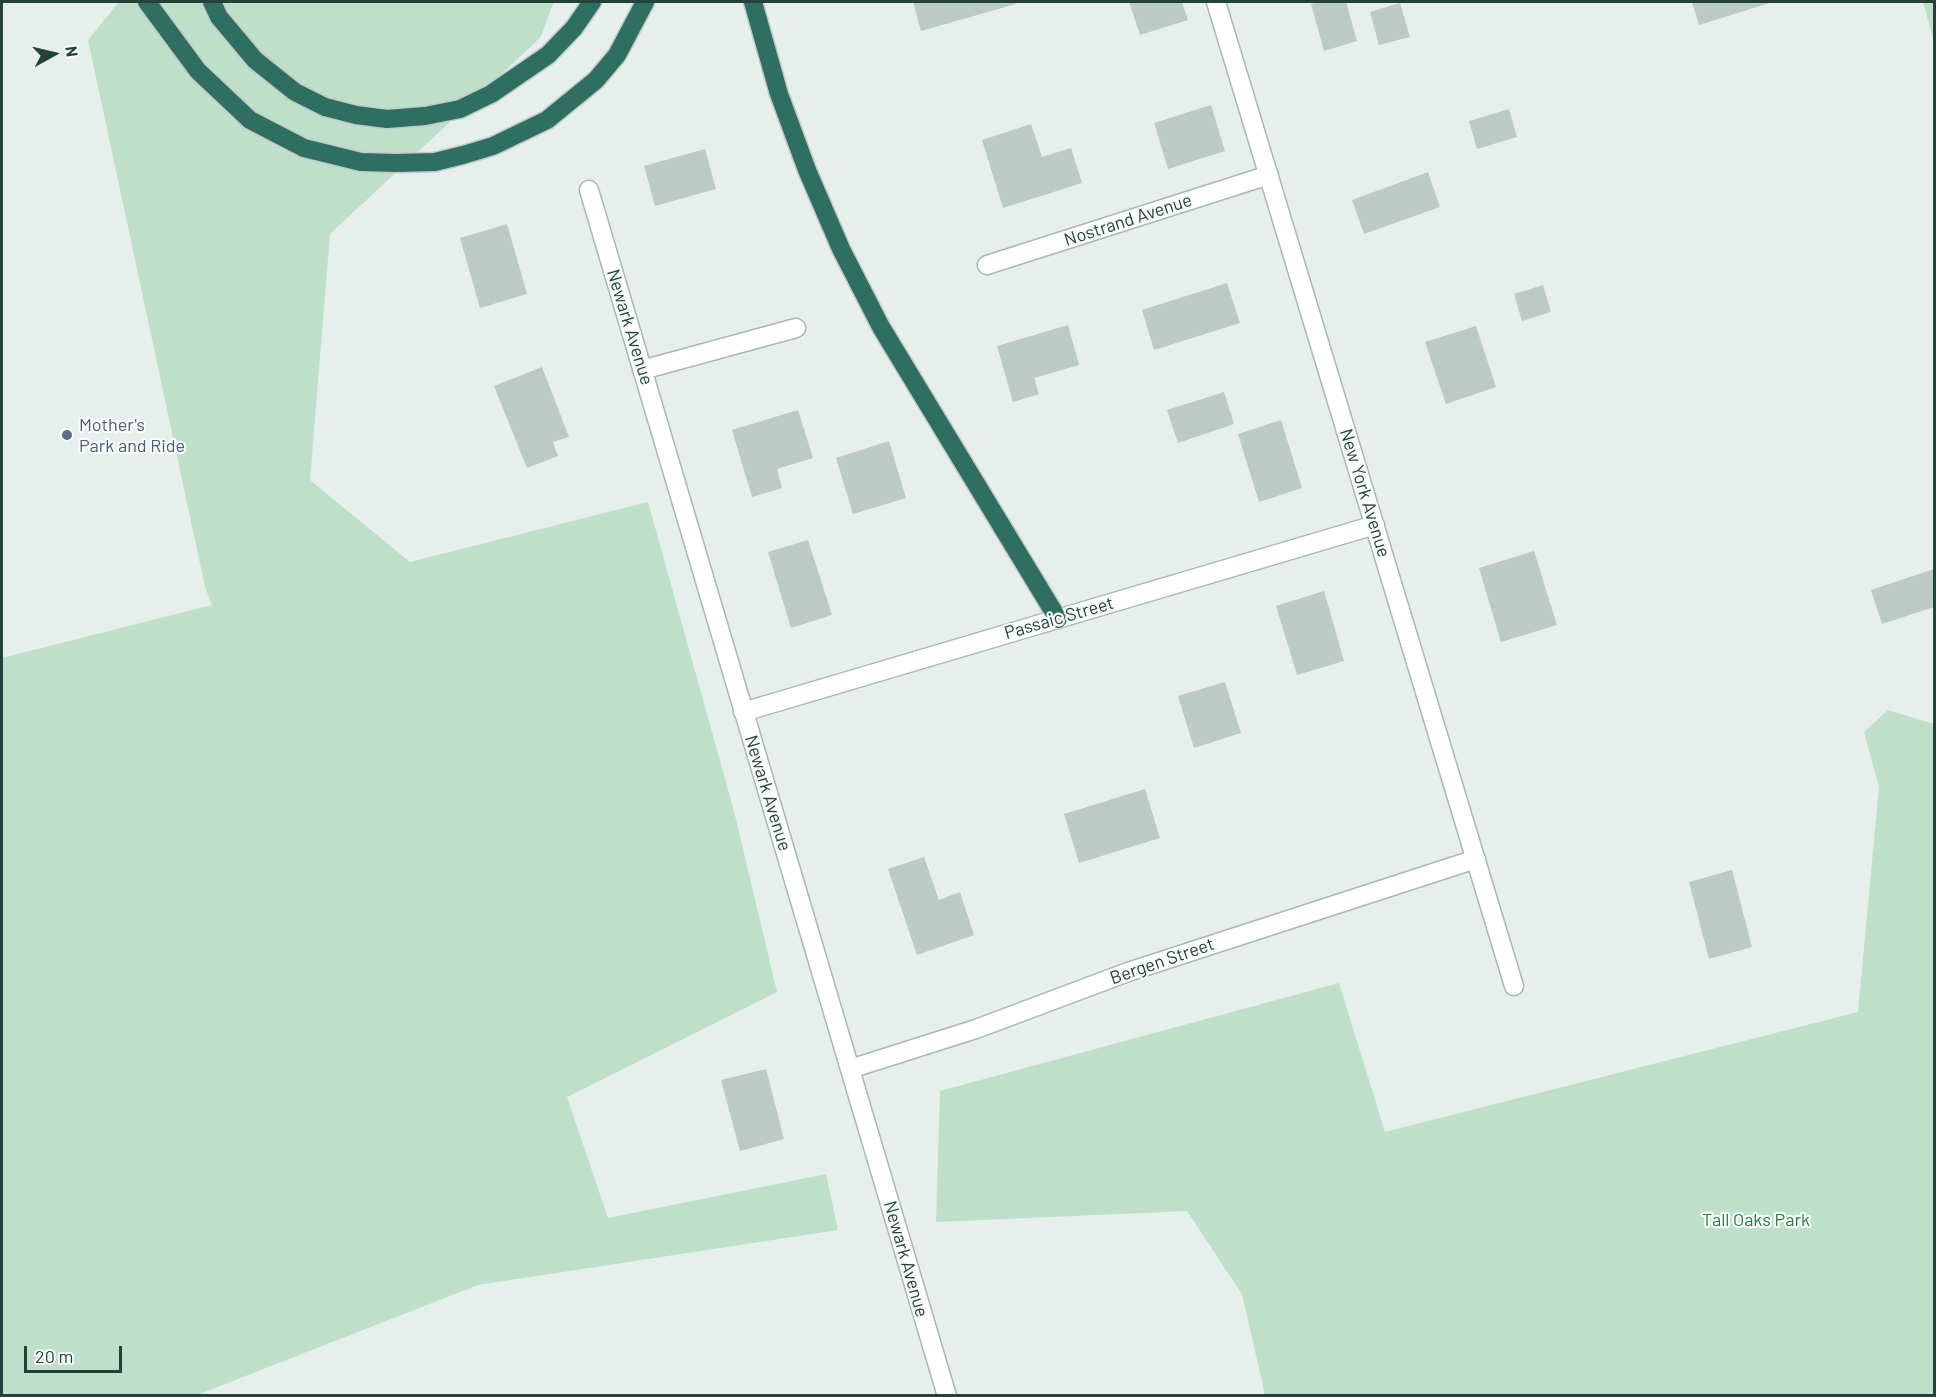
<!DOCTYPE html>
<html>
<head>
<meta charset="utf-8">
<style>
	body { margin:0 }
	#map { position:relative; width:1936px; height:1397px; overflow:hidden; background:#e6efeb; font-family:Barlow,sans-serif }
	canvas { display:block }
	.frame { position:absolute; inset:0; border:3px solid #24423a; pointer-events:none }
	.north { position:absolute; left:24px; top:24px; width:60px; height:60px; -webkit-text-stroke:4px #f7fbf9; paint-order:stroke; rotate:82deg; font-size:16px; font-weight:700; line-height:24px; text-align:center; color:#24423a }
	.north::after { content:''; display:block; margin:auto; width:21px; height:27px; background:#24423a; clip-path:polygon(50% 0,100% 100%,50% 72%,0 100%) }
	.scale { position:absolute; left:24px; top:1346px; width:98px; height:27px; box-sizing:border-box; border:3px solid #24423a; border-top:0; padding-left:8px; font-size:18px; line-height:21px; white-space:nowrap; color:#24423a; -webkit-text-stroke:4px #f7fbf9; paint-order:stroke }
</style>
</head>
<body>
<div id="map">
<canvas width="1936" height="1397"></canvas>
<div class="frame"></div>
<div class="north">N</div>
<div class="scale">20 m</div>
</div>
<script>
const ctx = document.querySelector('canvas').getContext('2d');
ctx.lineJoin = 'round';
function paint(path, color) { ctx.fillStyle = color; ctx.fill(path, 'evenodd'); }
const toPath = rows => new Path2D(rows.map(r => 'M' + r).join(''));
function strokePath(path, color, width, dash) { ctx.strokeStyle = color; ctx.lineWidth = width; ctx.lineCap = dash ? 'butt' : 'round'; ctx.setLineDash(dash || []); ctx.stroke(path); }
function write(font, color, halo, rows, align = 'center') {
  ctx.font = font + ' Barlow,sans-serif'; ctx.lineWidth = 4.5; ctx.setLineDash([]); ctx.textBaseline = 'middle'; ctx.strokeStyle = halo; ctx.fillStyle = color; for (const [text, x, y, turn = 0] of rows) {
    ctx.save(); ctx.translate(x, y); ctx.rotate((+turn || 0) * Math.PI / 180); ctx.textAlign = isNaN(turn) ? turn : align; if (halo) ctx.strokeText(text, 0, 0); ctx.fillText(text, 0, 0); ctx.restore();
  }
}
const green = toPath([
	[119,2,554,2,540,38,330,234,310,480,410,562,648,502,734,811,777,992,567,1097,608,1218,826,1174,838,1230,478,1285,197,1395,2,1395,2,658,212,605,205,587,88,40],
	[1923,2,1934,2,1934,41],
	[1888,710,1934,724,1934,1395,1265,1395,1242,1294,1187,1211,936,1222,940,1091,1339,983,1385,1132,1858,1012,1879,787,1864,732]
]);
const building = toPath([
	[913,2,1015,2,1016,4,921,31],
	[1129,2,1182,2,1188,20,1140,35],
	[1319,2,1346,2,1357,41,1324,51,1311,4],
	[1692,2,1773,2,1699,25],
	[1400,3,1410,37,1379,45,1370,12],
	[1211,105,1225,151,1168,169,1154,123],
	[1509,109,1517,137,1477,149,1469,121],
	[1031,124,1042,157,1071,148,1082,183,1003,208,982,140],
	[705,149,716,189,655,206,644,166],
	[1428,172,1440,207,1364,234,1352,200],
	[507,224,527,294,480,308,460,238],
	[1227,283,1240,323,1154,350,1142,310],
	[1543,285,1551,312,1522,321,1514,294],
	[1068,325,1079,365,1034,378,1039,394,1013,402,997,346],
	[1476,326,1496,387,1446,404,1425,342],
	[542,367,569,437,553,442,558,456,527,468,494,386],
	[1224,392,1234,424,1178,443,1167,410],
	[798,410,813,458,777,469,782,488,752,497,732,430],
	[1281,420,1302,488,1259,502,1238,434],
	[889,441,906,498,853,514,836,458],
	[808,540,832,615,791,628,768,552],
	[1534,551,1557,625,1501,642,1479,568],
	[1934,569,1934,607,1882,624,1871,590],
	[1324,591,1344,661,1297,675,1276,606],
	[1225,682,1241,733,1194,748,1178,696],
	[1145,789,1160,838,1079,863,1064,814],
	[924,857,939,900,960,892,974,935,917,955,888,869],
	[1732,870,1752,947,1709,959,1689,882],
	[766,1069,784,1139,740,1151,721,1080]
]);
const minor = toPath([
	[1216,2,1514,986],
	[589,190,947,1396],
	[987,265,1269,175],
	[642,370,796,328],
	[743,712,1375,525],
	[850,1069,976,1029,1128,972,1476,859]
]);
const highway = toPath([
	[147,2,198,71,250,120,304,148,361,162,395,163,435,162,463,155,493,146,547,120,596,80,617,55,645,2],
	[212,2,219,17,255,60,295,92,325,107,356,115,387,119,425,116,460,109,491,94,548,55,574,28,592,2],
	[753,2,779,94,807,170,841,249,881,327,1058,619]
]);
const markers = [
	[67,435,6,"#5c6f8a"]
];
const streetNames = [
	["Nostrand Avenue",1128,220,-18],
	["Newark Avenue",630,327,73],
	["New York Avenue",1365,493,73],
	["Passaic Street",1059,618,-16],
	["Newark Avenue",768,793,73],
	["Bergen Street",1162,961,-19],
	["Newark Avenue",906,1259,74]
];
const serviceNames = [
	["Mother's",79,425],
	["Park and Ride",79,446]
];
const parkNames = [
	["Tall Oaks Park",1756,1220]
];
paint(green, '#bfe0c8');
paint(building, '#bbcac4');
strokePath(minor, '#a8b8b2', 21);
strokePath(highway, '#c2cac8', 21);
strokePath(minor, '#fff', 18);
strokePath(highway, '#2f6f62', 18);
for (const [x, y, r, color] of markers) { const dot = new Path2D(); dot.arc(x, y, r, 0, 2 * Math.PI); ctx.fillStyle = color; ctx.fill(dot); strokePath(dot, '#f7fbf9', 2); }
write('18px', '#24423a', '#f7fbf9', streetNames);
write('18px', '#4e5e75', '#f7fbf9', serviceNames, 'left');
write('18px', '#2d7a4b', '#f7fbf9', parkNames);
</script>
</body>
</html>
